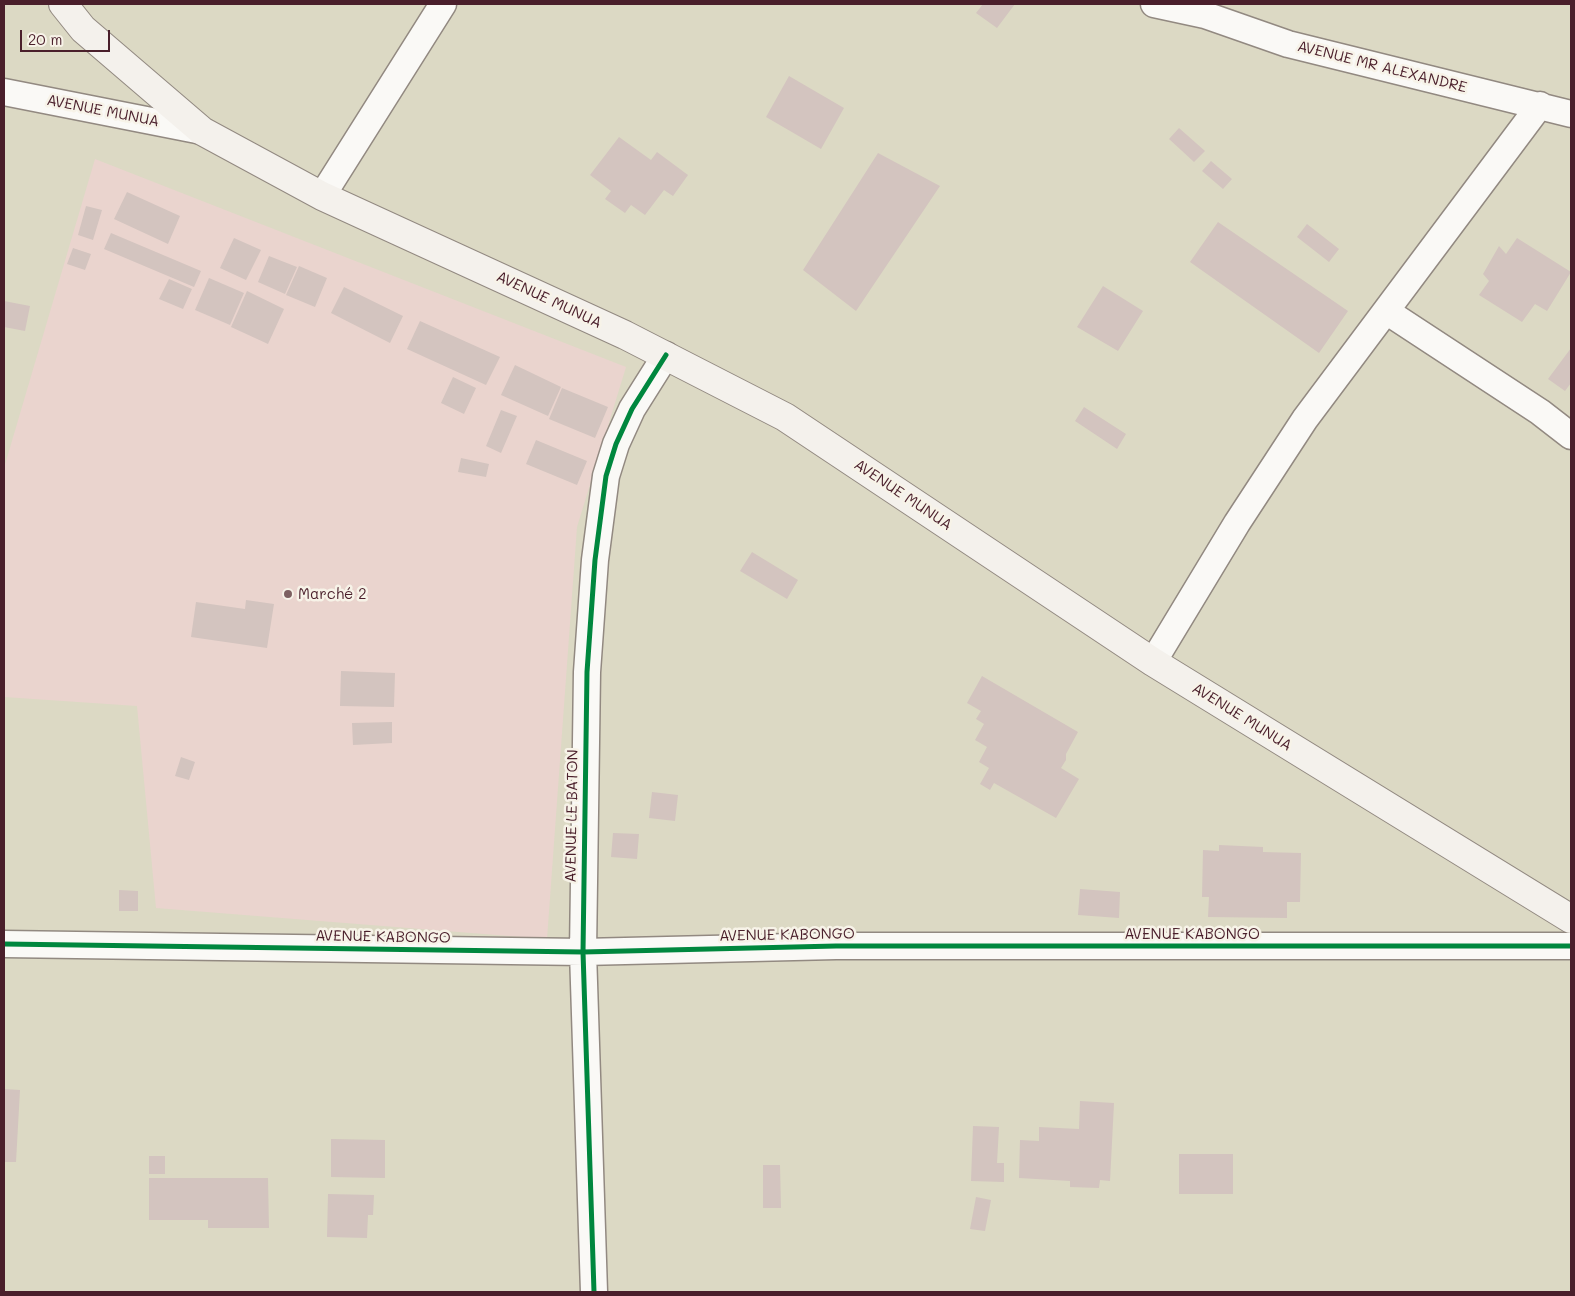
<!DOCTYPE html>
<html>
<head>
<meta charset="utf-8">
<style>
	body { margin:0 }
	#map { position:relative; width:1575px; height:1296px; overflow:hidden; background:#dcd9c4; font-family:Mali,sans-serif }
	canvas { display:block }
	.frame { position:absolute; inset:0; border:5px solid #4a1f2b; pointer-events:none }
	.scale { position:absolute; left:20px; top:30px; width:90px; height:22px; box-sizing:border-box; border:2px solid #4a1f2b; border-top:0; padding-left:6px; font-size:15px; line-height:18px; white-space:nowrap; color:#4a1f2b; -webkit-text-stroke:4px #f7f3e8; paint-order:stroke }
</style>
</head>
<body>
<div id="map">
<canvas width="1575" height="1296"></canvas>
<div class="frame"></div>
<div class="scale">20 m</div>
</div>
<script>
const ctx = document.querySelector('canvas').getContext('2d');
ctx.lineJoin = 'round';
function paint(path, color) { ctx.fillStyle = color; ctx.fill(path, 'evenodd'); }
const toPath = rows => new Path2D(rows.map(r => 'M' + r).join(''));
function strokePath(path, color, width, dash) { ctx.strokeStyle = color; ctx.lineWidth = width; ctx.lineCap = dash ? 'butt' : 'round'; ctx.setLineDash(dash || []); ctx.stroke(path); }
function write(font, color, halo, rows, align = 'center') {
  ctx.font = font + ' Mali,sans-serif'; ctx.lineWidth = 5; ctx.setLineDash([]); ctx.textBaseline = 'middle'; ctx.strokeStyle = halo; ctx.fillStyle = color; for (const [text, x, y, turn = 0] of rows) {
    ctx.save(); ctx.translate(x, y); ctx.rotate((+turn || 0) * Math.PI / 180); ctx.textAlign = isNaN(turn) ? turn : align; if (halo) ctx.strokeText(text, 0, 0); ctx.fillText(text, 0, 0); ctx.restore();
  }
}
const built = toPath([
	[95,159,626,367,577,527,547,939,156,908,137,706,4,697,4,468]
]);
const building = toPath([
	[983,4,1015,4,997,28,976,13],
	[789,76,844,108,821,149,766,117],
	[1179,128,1205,151,1194,162,1169,139],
	[619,137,651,160,657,152,688,175,673,196,664,190,645,215,631,205,625,213,605,199,611,191,590,175],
	[878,153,940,186,856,311,803,270],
	[1211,161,1232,179,1223,189,1202,171],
	[127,192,180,216,168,244,114,219],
	[86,206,102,210,93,240,78,235],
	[1218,222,1348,311,1319,353,1190,262],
	[1307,224,1339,249,1329,262,1297,237],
	[111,233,201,271,194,287,104,249],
	[234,238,261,250,246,280,220,268],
	[1517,238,1571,272,1547,311,1535,304,1522,322,1479,295,1489,281,1483,274,1499,246,1506,254],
	[73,248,91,254,85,270,67,264],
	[269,256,297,267,285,294,258,282],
	[299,266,327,278,315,307,286,295],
	[209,278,244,293,230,325,195,310],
	[169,279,192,289,183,309,159,299],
	[1103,286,1143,311,1118,351,1077,327],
	[344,287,403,316,390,343,331,313],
	[247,291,284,309,268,344,231,327],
	[4,301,30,306,25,331,4,327],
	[420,321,500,357,486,385,407,349],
	[1571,348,1571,383,1565,391,1548,379],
	[515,365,561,387,548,416,501,395],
	[453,377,476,388,464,414,441,403],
	[562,388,608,407,595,438,549,419],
	[1084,407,1126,434,1117,449,1075,421],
	[501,410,517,416,501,453,486,446],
	[536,440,587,461,577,485,526,464],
	[461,458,489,464,486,477,458,472],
	[752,552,798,580,787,599,740,571],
	[246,600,274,604,267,648,191,637,196,602,245,609],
	[341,671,395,673,394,707,340,706],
	[982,676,1078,732,1066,754,1066,760,1061,768,1079,779,1056,818,994,783,990,790,980,784,989,768,979,762,987,747,975,740,984,724,976,719,981,711,967,703],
	[392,722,392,743,353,745,352,723],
	[181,757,195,762,189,780,175,776],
	[652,792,678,795,675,821,649,818],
	[613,833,639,834,637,859,611,857],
	[1219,845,1263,847,1263,852,1301,853,1300,902,1287,902,1287,918,1208,917,1209,897,1202,897,1203,850,1219,851],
	[1080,889,1120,892,1119,918,1078,915],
	[119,890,138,891,138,911,119,911],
	[4,1089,20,1090,16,1162,4,1162],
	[1080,1101,1114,1103,1110,1181,1100,1180,1099,1188,1070,1187,1070,1181,1019,1178,1020,1140,1039,1141,1039,1127,1079,1129],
	[973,1126,999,1127,997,1163,1004,1163,1004,1182,971,1181],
	[331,1139,385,1140,385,1178,331,1177],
	[1179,1154,1233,1154,1233,1194,1179,1194],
	[149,1156,165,1156,165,1174,149,1174],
	[763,1165,780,1165,781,1208,763,1208],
	[149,1178,268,1178,269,1228,208,1228,208,1220,149,1220],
	[328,1194,374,1195,373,1215,368,1215,367,1238,327,1237],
	[976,1197,991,1200,985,1231,970,1229]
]);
const street = toPath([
	[1154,4,1205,15,1288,44,1571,114],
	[4,92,202,131],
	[322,196,443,4],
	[1386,311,1540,412,1571,436],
	[1153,662,1237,523,1305,419,1540,105],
	[4,944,583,952,836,946,1571,946],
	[594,1292,583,952,587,672,595,560,606,476,616,444,632,409,666,355]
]);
const secondary = toPath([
	[63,4,83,29,202,131,322,196,625,335,785,417,1153,662,1571,919]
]);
const cycleway = toPath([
	[4,944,583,952,836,946,1571,946],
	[594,1292,583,952,587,672,595,560,606,476,616,444,632,409,666,355]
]);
const markers = [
	[288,594,5,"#7d6061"]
];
const streetNames = [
	["AVENUE MR ALEXANDRE",1382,67,14],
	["AVENUE MUNUA",103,111,11],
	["AVENUE MUNUA",549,300,25],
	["AVENUE MUNUA",903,495,34],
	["AVENUE MUNUA",1242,717,32],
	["AVENUE LE BATON",572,816,-89],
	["AVENUE KABONGO",1192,934],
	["AVENUE KABONGO",787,935,-1],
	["AVENUE KABONGO",383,937,1]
];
const poiNames = [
	["Marché 2",298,594]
];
paint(built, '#ead4ce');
paint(building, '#d3c4bf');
strokePath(street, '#928981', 29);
strokePath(secondary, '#928981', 30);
strokePath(street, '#faf9f6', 26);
strokePath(secondary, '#f4f1ec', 28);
strokePath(cycleway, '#00873e', 5);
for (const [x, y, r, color] of markers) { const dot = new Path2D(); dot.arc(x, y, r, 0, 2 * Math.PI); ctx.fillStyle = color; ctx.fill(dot); strokePath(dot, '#f7f3e8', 2); }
write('15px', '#4a1f2b', '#f7f3e8', streetNames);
write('15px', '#4a1f2b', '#f7f3e8', poiNames, 'left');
</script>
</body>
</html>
